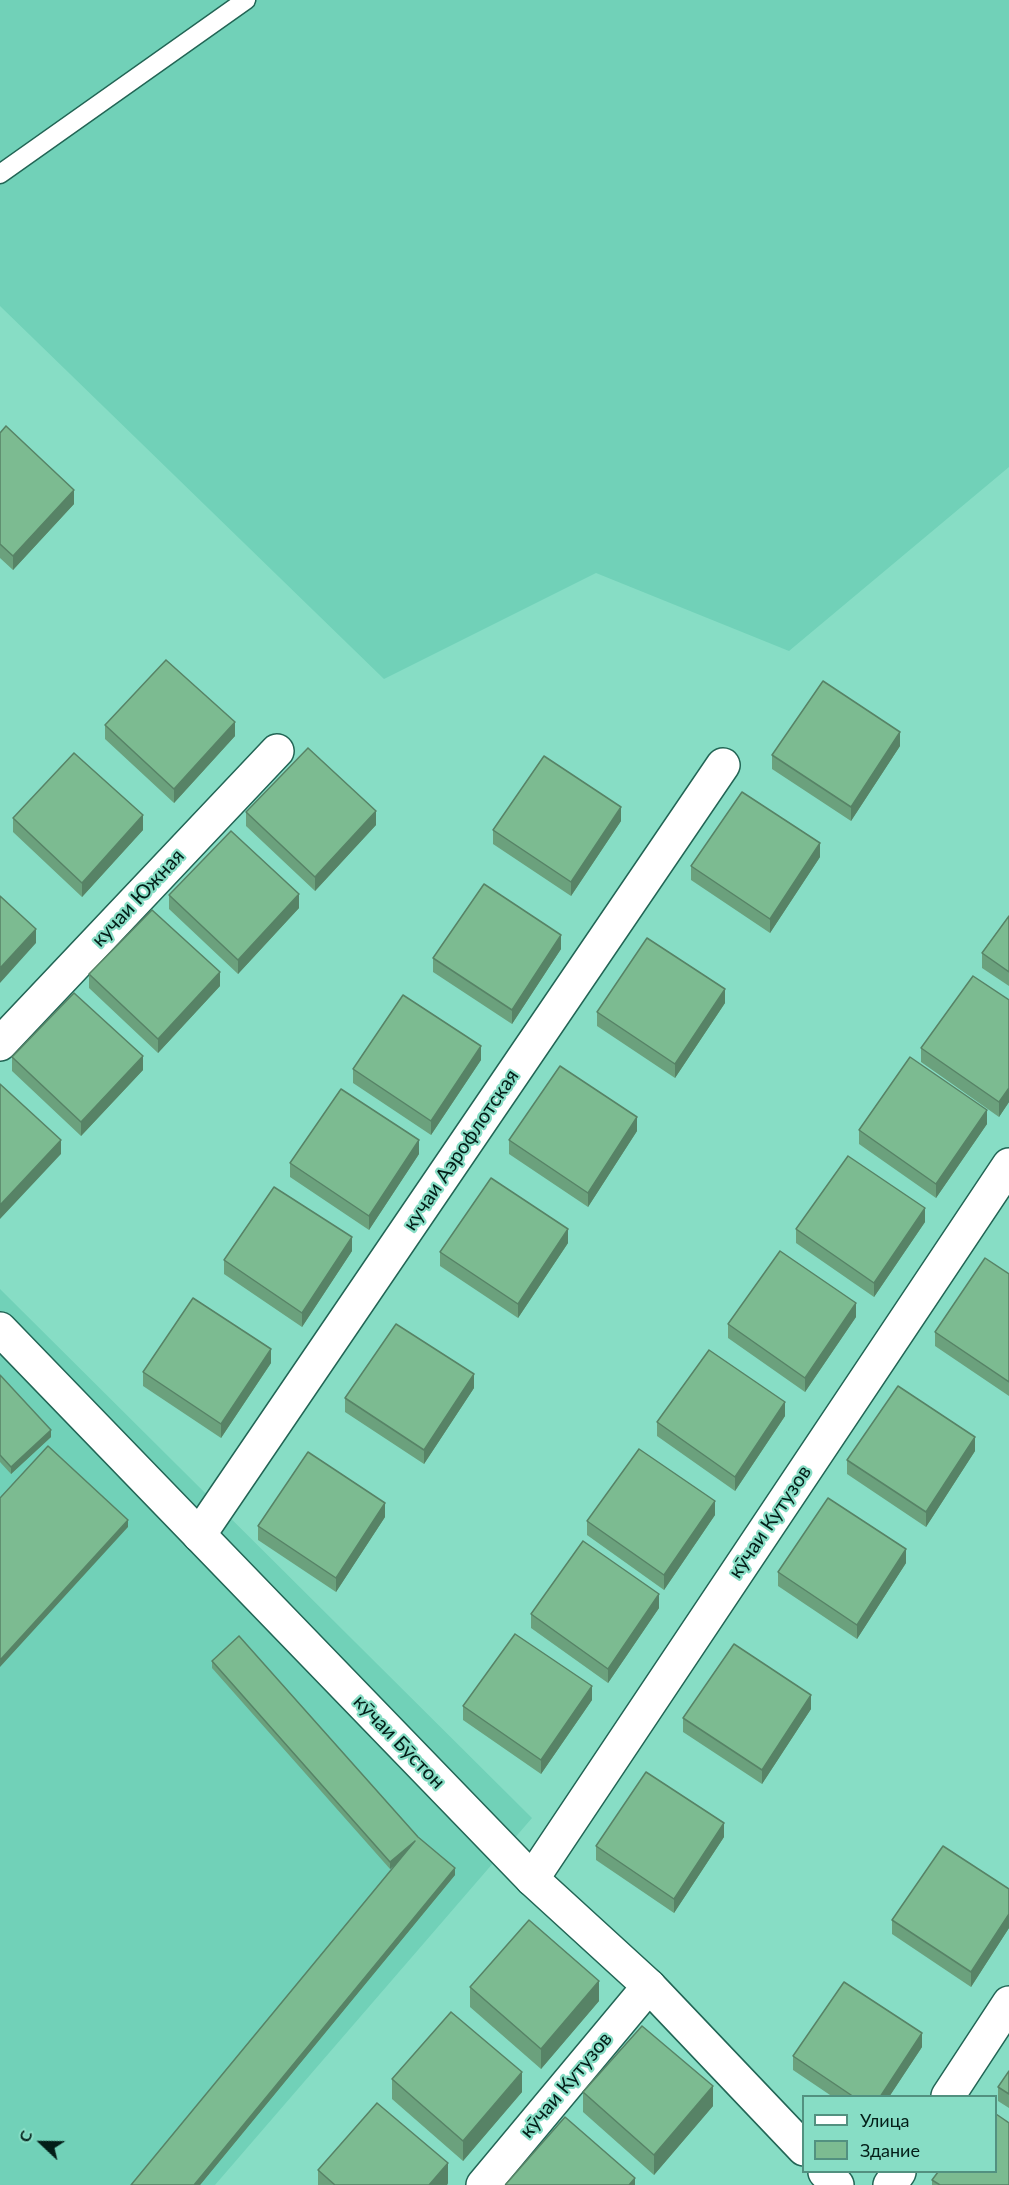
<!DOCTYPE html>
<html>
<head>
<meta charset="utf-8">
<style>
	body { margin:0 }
	#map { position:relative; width:1009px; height:2185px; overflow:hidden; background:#87ddc5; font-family:Lato,sans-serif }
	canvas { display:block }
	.legend { position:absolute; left:802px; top:2095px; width:195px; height:78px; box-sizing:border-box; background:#87ddc5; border:2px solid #529180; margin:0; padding:8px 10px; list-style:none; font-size:18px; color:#031e18 }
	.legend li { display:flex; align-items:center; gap:12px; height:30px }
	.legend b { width:30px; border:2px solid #529180 }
	.north { position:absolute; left:12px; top:2113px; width:60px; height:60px; -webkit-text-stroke:4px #87ddc5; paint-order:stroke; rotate:292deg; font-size:16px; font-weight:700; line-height:24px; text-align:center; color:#031e18 }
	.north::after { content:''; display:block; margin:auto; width:21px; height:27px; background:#031e18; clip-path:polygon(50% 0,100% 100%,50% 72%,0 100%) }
</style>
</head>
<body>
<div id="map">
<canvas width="1009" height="2185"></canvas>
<ul class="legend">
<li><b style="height:8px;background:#fff"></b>Улица</li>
<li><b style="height:16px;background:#7cbb91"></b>Здание</li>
</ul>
<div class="north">С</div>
</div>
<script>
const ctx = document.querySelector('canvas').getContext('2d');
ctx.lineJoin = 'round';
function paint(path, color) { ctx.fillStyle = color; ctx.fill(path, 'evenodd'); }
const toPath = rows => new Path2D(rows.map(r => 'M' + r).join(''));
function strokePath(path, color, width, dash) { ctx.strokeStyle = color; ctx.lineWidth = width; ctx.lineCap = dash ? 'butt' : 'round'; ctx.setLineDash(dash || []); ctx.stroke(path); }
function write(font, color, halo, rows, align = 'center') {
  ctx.font = font + ' Lato,sans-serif'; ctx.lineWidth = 4.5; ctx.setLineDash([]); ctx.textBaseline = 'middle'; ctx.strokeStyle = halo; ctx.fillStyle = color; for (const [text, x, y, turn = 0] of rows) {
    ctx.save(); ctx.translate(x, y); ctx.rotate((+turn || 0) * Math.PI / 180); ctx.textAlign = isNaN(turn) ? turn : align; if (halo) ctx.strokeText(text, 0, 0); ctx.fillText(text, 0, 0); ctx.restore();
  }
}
const built = toPath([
	[0,0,1009,0,1009,467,789,651,596,573,384,679,0,306],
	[0,1289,532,1818,215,2185,0,2185]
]);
const service = toPath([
	[0,174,246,0]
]);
const minor = toPath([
	[0,1044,277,751],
	[199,1535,723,765],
	[532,1879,1009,1165],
	[948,2096,1009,2003],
	[483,2185,649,1986],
	[890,2185,899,2172]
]);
const secondary = toPath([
	[0,1329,532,1879,649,1986,804,2149],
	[825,2172,837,2185]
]);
const wall = toPath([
	[0,433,74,504,13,570,0,558],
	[105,725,235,736,174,803,105,739],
	[900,746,851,821,772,769,772,755],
	[246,812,376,825,315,891,246,826],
	[13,818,143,830,82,897,13,832],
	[621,821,571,896,493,844,493,830],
	[820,857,770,933,691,880,691,866],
	[169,895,299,908,238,974,169,909],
	[1009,916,1009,986,982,968,982,953],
	[561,949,512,1024,433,972,433,958],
	[89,974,220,986,158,1053,89,988],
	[1009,1000,1009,1102,999,1117,921,1062,921,1048],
	[725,1003,675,1078,597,1026,597,1012],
	[12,1057,143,1070,81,1136,12,1071],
	[481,1060,431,1135,353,1083,353,1069],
	[987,1124,936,1198,859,1144,859,1130],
	[637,1131,588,1207,509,1154,509,1140],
	[419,1154,369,1230,290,1177,290,1163],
	[925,1222,874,1297,796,1243,796,1229],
	[568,1243,518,1318,440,1266,440,1252],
	[352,1251,302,1327,224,1274,224,1260],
	[1009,1274,1009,1396,935,1346,935,1332],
	[856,1317,805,1392,728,1338,728,1324],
	[271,1363,221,1438,143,1386,143,1372],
	[0,1375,51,1437,11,1474,0,1462],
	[474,1388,424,1464,345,1412,345,1398],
	[785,1416,735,1491,657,1436,657,1422],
	[975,1451,926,1527,847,1474,847,1460],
	[715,1515,664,1590,587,1535,587,1521],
	[385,1517,336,1592,258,1540,258,1526],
	[906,1563,857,1639,778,1586,778,1572],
	[659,1608,608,1683,531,1628,531,1614],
	[212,1661,418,1837,455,1875,200,2185,131,2185,395,1865,390,1869,212,1668],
	[592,1700,541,1774,463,1720,463,1706],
	[811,1709,762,1784,683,1732,683,1718],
	[724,1837,674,1913,596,1860,596,1846],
	[1009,1889,1009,1928,971,1987,892,1934,892,1920],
	[470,1987,599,2001,541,2069,470,2007],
	[922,2047,889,2097,833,2097,793,2070,793,2056],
	[1009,2071,1009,2108,998,2101,998,2087],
	[392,2079,522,2092,463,2161,392,2099],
	[583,2092,713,2106,654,2175,583,2112],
	[318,2170,448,2183,447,2185,318,2185],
	[932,2180,1009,2185,932,2185]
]);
const shadedWall = toPath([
	[74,490,74,504,13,570,13,556],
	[235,722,235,736,174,803,174,789],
	[900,732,900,746,851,821,851,807],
	[621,807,621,821,571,896,571,882],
	[376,811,376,825,315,891,315,877],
	[143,815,143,830,82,897,82,883],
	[820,843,820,857,770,933,770,919],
	[299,894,299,908,238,974,238,960],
	[36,929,36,943,0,983,0,968],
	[561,935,561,949,512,1024,512,1010],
	[220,972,220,986,158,1053,158,1039],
	[725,989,725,1003,675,1078,675,1064],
	[481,1046,481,1060,431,1135,431,1121],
	[143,1056,143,1070,81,1136,81,1122],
	[1009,1088,1009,1102,999,1117,999,1102],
	[987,1110,987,1124,936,1198,936,1184],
	[637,1117,637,1131,588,1207,588,1193],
	[61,1140,61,1154,0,1219,0,1205],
	[419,1140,419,1154,369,1230,369,1216],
	[925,1208,925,1222,874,1297,874,1283],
	[568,1229,568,1243,518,1318,518,1304],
	[352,1237,352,1251,302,1327,302,1313],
	[856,1303,856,1317,805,1392,805,1378],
	[271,1349,271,1363,221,1438,221,1424],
	[474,1374,474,1388,424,1464,424,1450],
	[785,1402,785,1416,735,1491,735,1477],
	[51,1430,51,1437,11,1474,11,1467],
	[975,1437,975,1451,926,1527,926,1512],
	[715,1501,715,1515,664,1590,664,1575],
	[385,1503,385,1517,336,1592,336,1578],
	[128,1520,128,1527,0,1667,0,1660],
	[906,1549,906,1563,857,1639,857,1625],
	[659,1594,659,1608,608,1683,608,1669],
	[592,1686,592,1700,541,1774,541,1760],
	[811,1695,811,1709,762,1784,762,1770],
	[724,1823,724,1837,674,1913,674,1899],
	[415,1841,415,1848,390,1869,390,1862],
	[455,1868,455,1875,200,2185,194,2185],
	[1009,1914,1009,1928,971,1987,971,1972],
	[599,1981,599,2001,541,2069,541,2049],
	[922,2033,922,2047,889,2097,880,2097],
	[522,2072,522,2092,463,2161,463,2141],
	[713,2086,713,2106,654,2175,654,2155],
	[448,2163,448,2183,447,2185,429,2185],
	[635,2178,635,2185,629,2185]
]);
const building = toPath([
	[6,426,74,490,13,556,0,544,0,433,6,426],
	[166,660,235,722,174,789,105,725,166,660],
	[823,681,900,732,851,807,772,755,823,681],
	[308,748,376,811,315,877,246,812,308,748],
	[74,753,143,815,82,883,13,818,74,753],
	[544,756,621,807,571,882,493,830,544,756],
	[742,792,820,843,770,919,691,866,742,792],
	[231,831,299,894,238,960,169,895,231,831],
	[484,884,561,935,512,1010,433,958,484,884],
	[0,896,36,929,0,968,0,896],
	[152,910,220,972,158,1039,89,974,152,910],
	[1009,916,1009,972,982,953,1009,916],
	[647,938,725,989,675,1064,597,1012,647,938],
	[973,976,1009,1000,1009,1088,999,1102,921,1048,973,976],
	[74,993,143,1056,81,1122,12,1057,74,993],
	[403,995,481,1046,431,1121,353,1069,403,995],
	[910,1057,987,1110,936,1184,859,1130,910,1057],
	[560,1066,637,1117,588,1193,509,1140,560,1066],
	[0,1084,61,1140,0,1205,0,1084],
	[341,1089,419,1140,369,1216,290,1163,341,1089],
	[848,1156,925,1208,874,1283,796,1229,848,1156],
	[491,1178,568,1229,518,1304,440,1252,491,1178],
	[274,1187,352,1237,302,1313,224,1260,274,1187],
	[780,1251,856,1303,805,1378,728,1324,780,1251],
	[985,1258,1009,1274,1009,1382,935,1332,985,1258],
	[193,1298,271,1349,221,1424,143,1372,193,1298],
	[396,1324,474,1374,424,1450,345,1398,396,1324],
	[709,1350,785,1402,735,1477,657,1422,709,1350],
	[0,1375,51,1430,11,1467,0,1455,0,1375],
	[898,1386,975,1437,926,1512,847,1460,898,1386],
	[48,1446,128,1520,0,1660,0,1498,48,1446],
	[639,1449,715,1501,664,1575,587,1521,639,1449],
	[308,1452,385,1503,336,1578,258,1526,308,1452],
	[828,1498,906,1549,857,1625,778,1572,828,1498],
	[583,1541,659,1594,608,1669,531,1614,583,1541],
	[515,1634,592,1686,541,1760,463,1706,515,1634],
	[239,1636,418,1837,455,1868,194,2185,131,2185,415,1841,390,1862,212,1661,239,1636],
	[734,1644,811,1695,762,1770,683,1718,734,1644],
	[646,1772,724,1823,674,1899,596,1846,646,1772],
	[943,1846,1009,1889,1009,1914,971,1972,892,1920,943,1846],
	[529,1920,599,1981,541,2049,470,1987,529,1920],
	[844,1982,922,2033,880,2097,854,2097,793,2056,844,1982],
	[451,2012,522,2072,463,2141,392,2079,451,2012],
	[642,2026,713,2086,654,2155,583,2092,642,2026],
	[1009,2071,1009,2094,998,2087,1009,2071],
	[377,2103,448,2163,429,2185,335,2185,318,2170,377,2103],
	[996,2114,1009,2123,1009,2185,940,2185,932,2180,938,2172,996,2172,996,2114],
	[565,2117,635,2178,629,2185,507,2185,506,2184,565,2117]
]);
const streetNames = [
	["кучаи Южная",138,898,-47],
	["кучаи Аэрофлотская",461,1150,-56],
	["кӯчаи Кутузов",770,1522,-56],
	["кӯчаи Бӯстон",399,1742,46],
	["кӯчаи Кутузов",566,2085,-50]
];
paint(built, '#71d1b8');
strokePath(service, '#226555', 21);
strokePath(minor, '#226555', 36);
strokePath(secondary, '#226555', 36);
strokePath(service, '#fff', 18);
strokePath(minor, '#fff', 33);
strokePath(secondary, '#fff', 33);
paint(wall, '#6ba17d');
paint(shadedWall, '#578366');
paint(building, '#7cbb91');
strokePath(building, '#578366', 1.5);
write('20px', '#031e18', '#87ddc5', streetNames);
</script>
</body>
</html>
